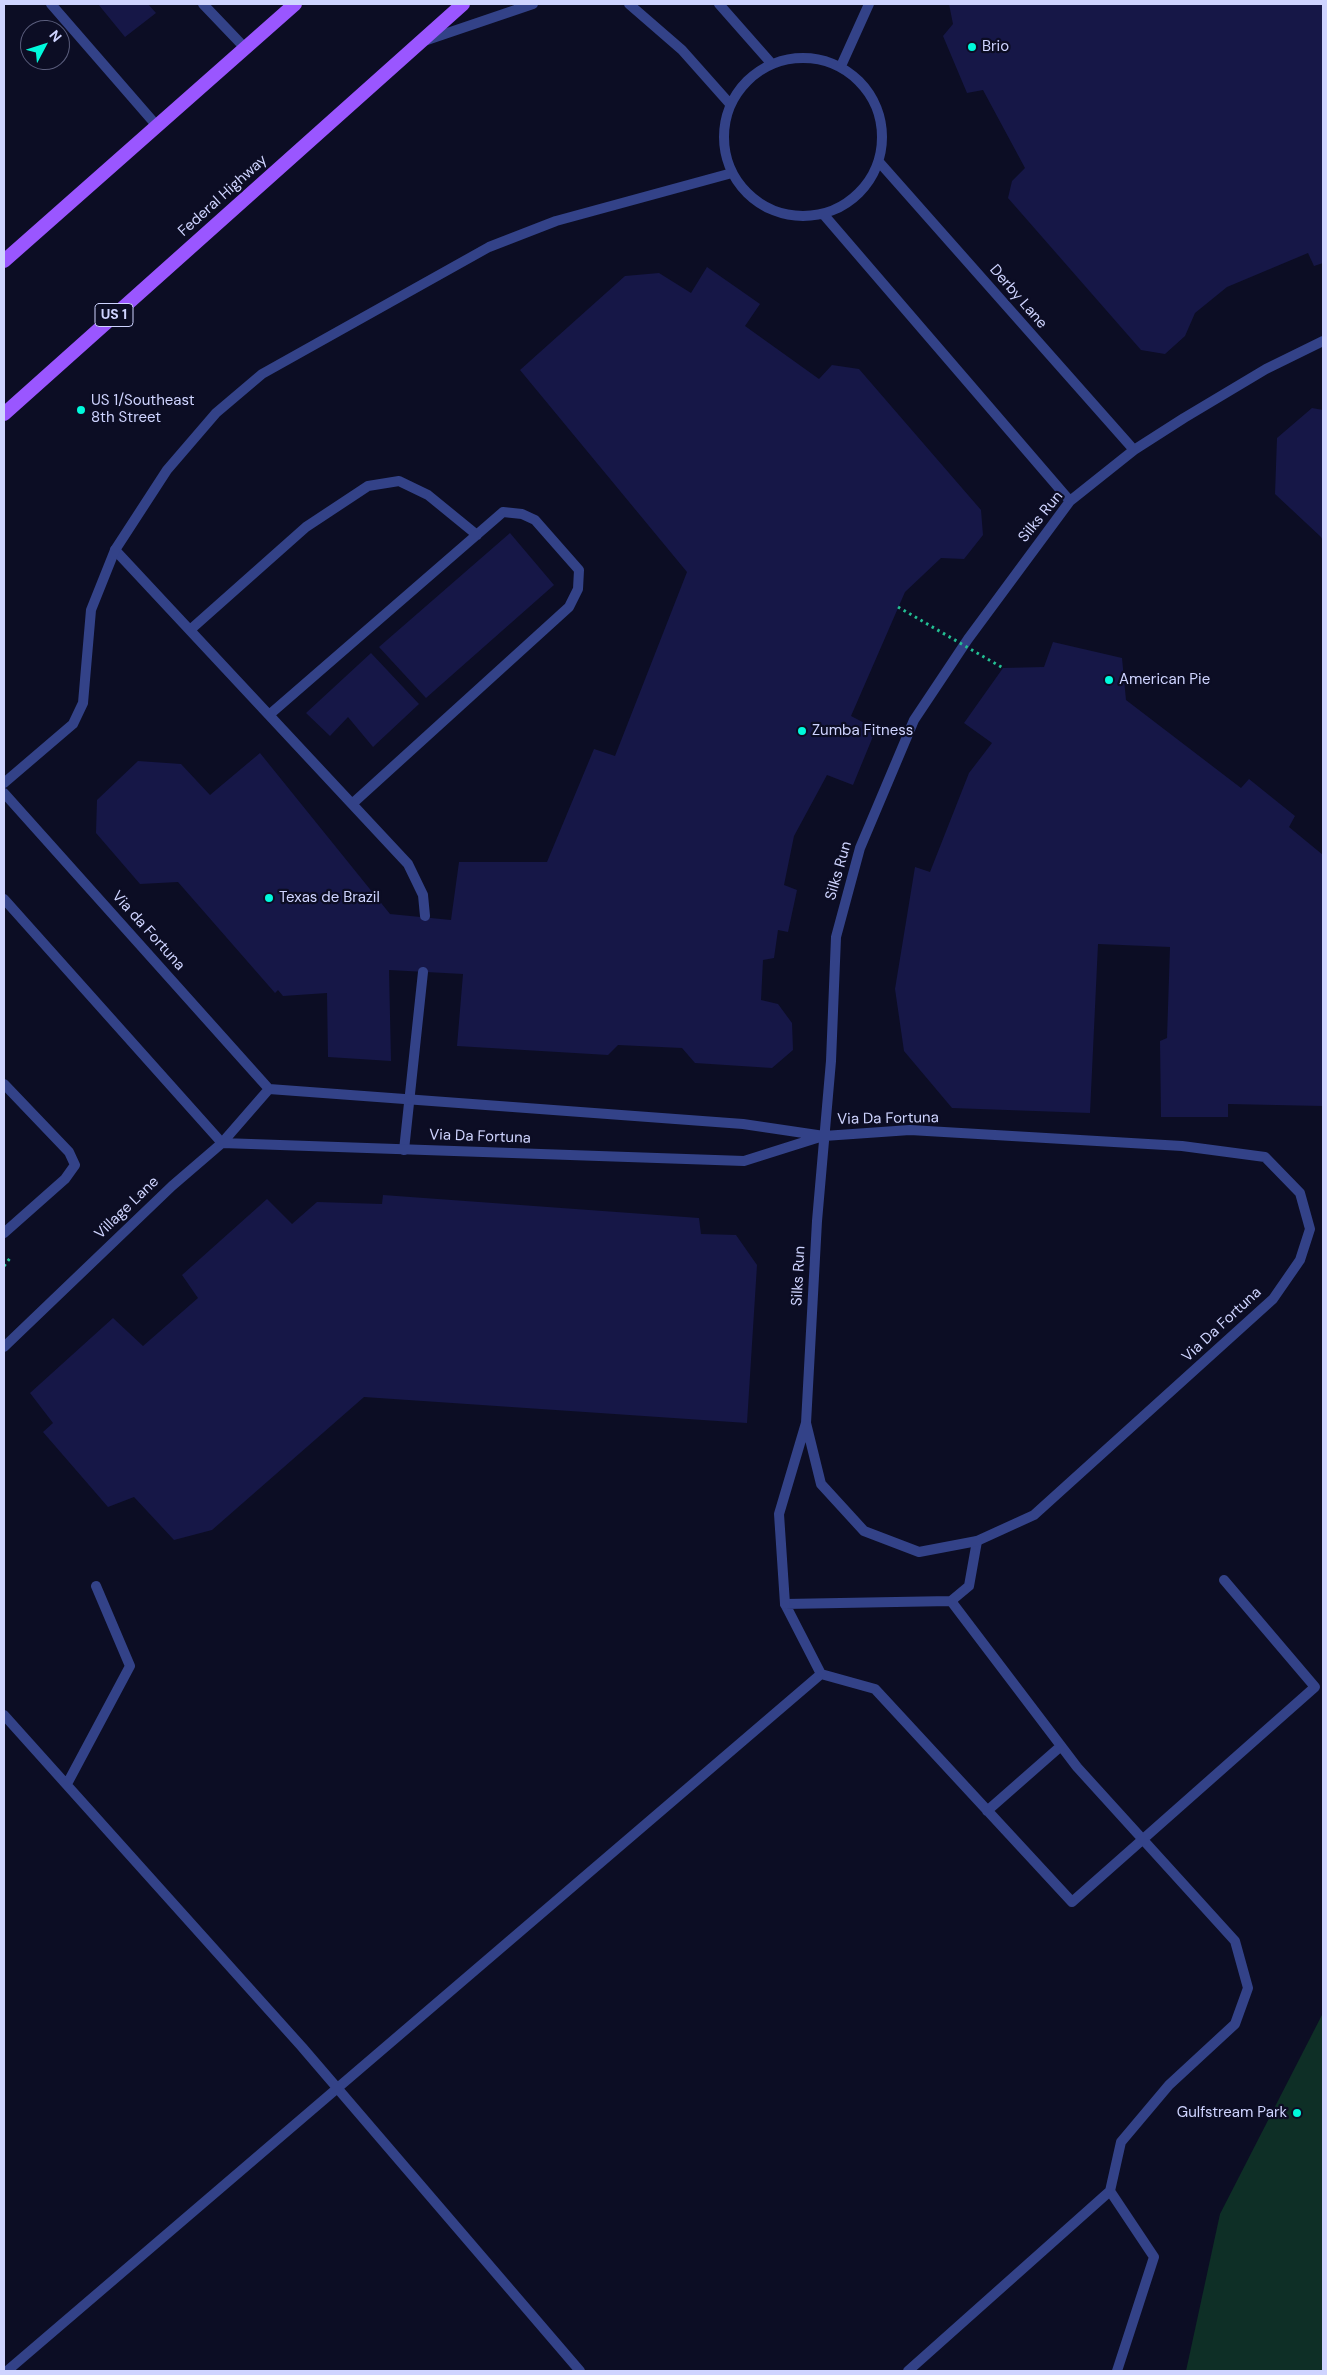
<!DOCTYPE html>
<html>
<head>
<meta charset="utf-8">
<style>
	body { margin:0 }
	#map { position:relative; width:1327px; height:2375px; overflow:hidden; background:#0c0d24; font-family:"DM Sans",sans-serif }
	canvas { display:block }
	.frame { position:absolute; inset:0; border:5px solid #cfd4ff; pointer-events:none }
	.north { position:absolute; left:20px; top:20px; width:50px; height:50px; box-sizing:border-box; background:#0c0d24; border:1px solid #5a5d7c; border-radius:50%; rotate:50deg; font-size:14px; font-weight:700; line-height:20px; text-align:center; color:#cfd4ff }
	.north::after { content:''; display:block; margin:auto; width:18px; height:22px; background:#00fadc; clip-path:polygon(50% 0,100% 100%,50% 72%,0 100%) }
</style>
</head>
<body>
<div id="map">
<canvas width="1327" height="2375"></canvas>
<div class="frame"></div>
<div class="north">N</div>
</div>
<script>
const ctx = document.querySelector('canvas').getContext('2d');
ctx.lineJoin = 'round';
function paint(path, color) { ctx.fillStyle = color; ctx.fill(path, 'evenodd'); }
const toPath = rows => new Path2D(rows.map(r => 'M' + r).join(''));
function strokePath(path, color, width, dash) { ctx.strokeStyle = color; ctx.lineWidth = width; ctx.lineCap = dash ? 'butt' : 'round'; ctx.setLineDash(dash || []); ctx.stroke(path); }
function write(font, color, halo, rows, align = 'center') {
  ctx.font = font + ' "DM Sans",sans-serif'; ctx.lineWidth = 4.5; ctx.setLineDash([]); ctx.textBaseline = 'middle'; ctx.strokeStyle = halo; ctx.fillStyle = color; for (const [text, x, y, turn = 0] of rows) {
    ctx.save(); ctx.translate(x, y); ctx.rotate((+turn || 0) * Math.PI / 180); ctx.textAlign = isNaN(turn) ? turn : align; if (halo) ctx.strokeText(text, 0, 0); ctx.fillText(text, 0, 0); ctx.restore();
  }
}
const green = toPath([
	[1323,2013,1323,2371,1186,2371,1220,2214]
]);
const building = toPath([
	[98,4,148,4,156,13,125,37],
	[949,4,1323,4,1323,263,1314,266,1308,253,1227,287,1195,313,1185,336,1165,354,1141,350,1008,198,1012,181,1025,168,983,90,967,93,943,36,953,24],
	[707,267,760,304,745,326,819,379,832,365,859,369,981,510,983,535,964,559,941,558,905,592,851,716,876,729,853,785,827,775,794,836,784,885,797,890,788,932,778,930,774,958,763,960,761,1000,778,1004,792,1023,793,1050,772,1068,695,1063,682,1048,618,1045,608,1055,457,1046,463,974,389,970,391,1061,328,1057,327,993,283,996,278,990,275,993,178,882,140,884,96,833,97,800,138,761,181,764,210,795,260,753,390,914,451,920,459,862,547,862,594,749,615,756,687,572,520,370,625,276,659,273,691,293],
	[1312,408,1323,410,1323,541,1321,537,1275,494,1277,438],
	[510,533,554,585,426,698,379,647],
	[1053,642,1122,658,1126,700,1241,788,1249,779,1295,816,1289,827,1323,855,1323,1106,1228,1104,1228,1117,1161,1117,1160,1041,1167,1038,1170,947,1098,944,1090,1113,952,1108,904,1051,895,989,915,867,930,872,969,773,992,743,964,723,1003,668,1044,667],
	[371,653,419,704,373,747,348,717,330,736,306,713],
	[383,1195,699,1218,701,1234,736,1235,757,1265,747,1423,364,1397,212,1530,174,1540,134,1497,108,1507,43,1432,53,1423,30,1393,113,1318,143,1346,198,1298,182,1275,267,1199,292,1224,317,1202,382,1204]
]);
const path = toPath([
	[4,1266,10,1258]
]);
const service = toPath([
	[203,4,245,48],
	[115,550,408,864,423,895,425,916],
	[190,630,306,527,368,486,399,481,428,495,477,535],
	[269,715,503,512,522,514,535,520,579,570,578,589,569,607,352,804],
	[4,1084,69,1152,75,1165,65,1179,4,1233],
	[404,1150,423,972],
	[821,1674,875,1689,1072,1902,1315,1687,1224,1580],
	[4,1715,302,2047,580,2371],
	[67,1784,130,1666,96,1586],
	[987,1811,1061,1746],
	[1110,2191,1154,2257,1117,2371],
	[7,2371,821,1674,785,1604,951,1601,969,1586,977,1541],
	[908,2371,1110,2191,1121,2142,1169,2085,1235,2024,1248,1988,1235,1941,1077,1767,951,1601]
]);
const minor = toPath([
	[51,4,157,126],
	[629,4,682,50,730,104],
	[719,4,771,63],
	[424,41,533,4],
	'724 137a79 79 0 1 1 158 0a79 79 0 1 1-158 0Z',
	[841,66,869,4],
	[880,163,1134,450],
	[824,215,1070,501],
	[4,783,73,724,83,703,91,610,115,550,167,470,216,413,262,374,489,247,556,221,732,173],
	[4,793,269,1089],
	[4,899,222,1143],
	[269,1089,743,1124,824,1136,910,1130,1182,1146,1265,1157,1300,1193,1310,1229,1300,1260,1273,1299,1034,1515,977,1541,919,1552,864,1531,821,1484,806,1423],
	[222,1143,744,1161,820,1137],
	[4,1347,172,1186,222,1143,269,1089],
	[785,1604,779,1514,806,1423,817,1221,831,1061,836,937,860,848,914,720,968,639,1070,501,1134,450,1184,418,1266,369,1323,341]
]);
const primary = toPath([
	[4,261,295,4],
	[4,414,463,4]
]);
const pathBridge = toPath([
	[898,607,1003,668]
]);
const markers = [
	[972,47,5,"#00fadc"],
	[81,410,5,"#00fadc"],
	[1109,680,5,"#00fadc"],
	[802,731,5,"#00fadc"],
	[269,898,5,"#00fadc"],
	[1297,2113,5,"#00fadc"]
];
const shields = [
	[114,315,38]
];
const shieldNames = [
	["US 1",114,315]
];
const poiNames = [
	["Brio",982,47],
	["US 1/Southeast",91,401],
	["8th Street",91,418],
	["American Pie",1119,680],
	["Zumba Fitness",812,731],
	["Texas de Brazil",279,898],
	["Gulfstream Park",1287,2113,"right"]
];
const streetNames = [
	["Federal Highway",223,196,-42],
	["Derby Lane",1018,297,49],
	["Silks Run",1041,517,-51],
	["Silks Run",839,871,-74],
	["Via da Fortuna",148,931,48],
	["Via Da Fortuna",888,1119,-1],
	["Via Da Fortuna",480,1137,2],
	["Village Lane",127,1208,-44],
	["Silks Run",799,1276,-87],
	["Via Da Fortuna",1222,1325,-43]
];
paint(green, '#0e2f26');
paint(building, '#161747');
strokePath(path, '#23bf93', 3, [2.5, 4]);
strokePath(service, '#334288', 10);
strokePath(minor, '#334288', 10);
strokePath(primary, '#9a56ff', 14);
strokePath(pathBridge, '#23bf93', 3, [2.5, 4]);
for (const [x, y, r, color] of markers) { const dot = new Path2D(); dot.arc(x, y, r, 0, 2 * Math.PI); ctx.fillStyle = color; ctx.fill(dot); strokePath(dot, '#0c0d24', 2); }
for (const [x, y, w] of shields) { const box = new Path2D(); box.roundRect(x - w / 2, y - 11.5, w, 23, 4); ctx.fillStyle = '#0c0d24'; ctx.fill(box); strokePath(box, '#cfd4ff', 1); }
write('bold 14px', '#cfd4ff', null, shieldNames);
write('15px', '#cfd4ff', '#0c0d24', poiNames, 'left');
write('15px', '#cfd4ff', '#0c0d24', streetNames);
</script>
</body>
</html>
